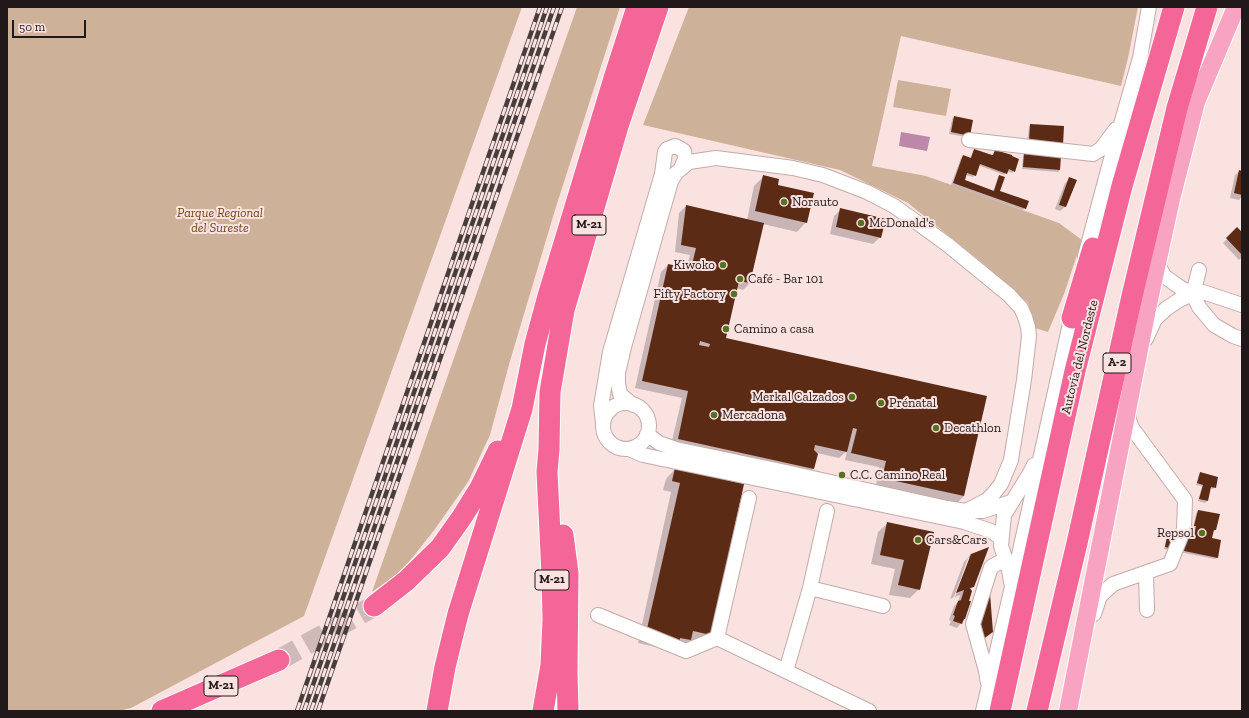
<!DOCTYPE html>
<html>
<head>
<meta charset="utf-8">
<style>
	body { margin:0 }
	#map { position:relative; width:1249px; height:718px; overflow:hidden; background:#fae2e1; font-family:"Zilla Slab",serif }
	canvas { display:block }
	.frame { position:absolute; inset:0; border:8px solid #211919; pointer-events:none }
	.scale { position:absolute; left:12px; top:20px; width:74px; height:18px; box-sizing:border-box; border:2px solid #211919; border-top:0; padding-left:5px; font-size:12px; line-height:14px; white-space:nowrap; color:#211919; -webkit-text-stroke:3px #fae2e1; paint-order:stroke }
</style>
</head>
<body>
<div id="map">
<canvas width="1249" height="718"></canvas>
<div class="frame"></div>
<div class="scale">50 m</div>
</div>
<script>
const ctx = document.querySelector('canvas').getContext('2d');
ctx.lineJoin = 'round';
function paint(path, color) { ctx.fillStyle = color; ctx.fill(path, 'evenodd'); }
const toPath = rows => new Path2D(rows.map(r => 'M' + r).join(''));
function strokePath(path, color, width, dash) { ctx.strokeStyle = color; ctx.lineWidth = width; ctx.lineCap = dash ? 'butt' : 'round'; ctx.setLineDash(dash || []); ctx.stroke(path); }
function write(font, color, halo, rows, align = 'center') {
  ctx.font = font + ' "Zilla Slab",serif'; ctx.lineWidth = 4; ctx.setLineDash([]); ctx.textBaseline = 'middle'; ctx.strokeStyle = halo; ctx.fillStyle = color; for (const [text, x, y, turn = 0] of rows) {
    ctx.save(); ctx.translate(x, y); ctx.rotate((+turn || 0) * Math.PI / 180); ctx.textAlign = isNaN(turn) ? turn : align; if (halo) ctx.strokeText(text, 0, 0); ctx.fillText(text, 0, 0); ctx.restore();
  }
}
const green = toPath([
	[7,7,522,7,304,616,131,708,118,711,7,711],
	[577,7,620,7,555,210,510,361,490,435,468,482,435,529,401,572,372,592],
	[689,7,1138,7,1128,58,1121,86,901,36,872,166,926,176,1059,223,1082,240,1064,294,1048,332,1035,328,1028,303,985,265,908,203,840,170,643,125],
	[898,80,951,89,946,116,893,107]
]);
const water = toPath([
	[901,132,930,137,927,151,899,146]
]);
const shadow = toPath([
	[954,117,967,137,949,134,952,119],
	[1031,125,1060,146,1027,144,1029,127],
	[974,150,992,156,996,151,1014,171,1012,173,1007,171,1004,175,978,165,975,175,973,177,966,175,964,180,993,191,998,178,999,176,999,192,1025,208,1023,210,951,185,961,158,963,156,970,158],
	[1025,154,1060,170,1058,172,1022,169,1023,156],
	[1240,171,1242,172,1242,196,1239,200,1230,198,1235,175],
	[764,176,777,186,806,222,797,232,763,224,750,283,743,290,736,288,725,339,964,496,957,503,876,485,879,467,845,460,847,451,839,458,817,453,813,469,806,475,671,445,682,398,635,388,661,272,668,265,686,269,690,255,675,252,679,213,686,206,747,220,754,186],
	[1070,179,1075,181,1065,207,1060,211,1055,209,1065,183],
	[841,209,880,237,873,244,830,234,834,216],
	[1237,229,1242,234,1242,257,1239,260,1223,243],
	[675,469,743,484,710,634,701,644,689,641,681,649,670,650,638,643,671,492,663,490,666,479],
	[1201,473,1215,487,1213,489,1210,488,1207,501,1205,503,1198,501,1202,486,1196,485,1199,475],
	[1198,511,1218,515,1215,530,1213,532,1211,539,1217,558,1215,559,1164,549,1167,535,1169,533,1193,537,1194,528,1193,528,1196,513],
	[888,523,919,589,910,598,889,595,895,569,871,564,878,532],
	[971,554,973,586,969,589,961,623,957,628,949,625,951,621,949,620,954,606,958,602,960,595,955,597,970,558,968,558,954,597,950,599,964,562]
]);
const building = toPath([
	[954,116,973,120,970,136,951,132],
	[1030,124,1064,126,1063,145,1029,142],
	[974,149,992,155,993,155,995,150,1012,155,1012,156,1019,159,1015,172,1009,169,1007,174,980,164,976,176,967,173,965,180,994,191,999,175,1005,177,1000,191,1029,201,1026,209,953,183,963,155,971,158],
	[1024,153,1061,156,1060,170,1023,167],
	[1239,170,1242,171,1242,195,1234,193],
	[763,175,779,179,778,185,814,193,807,223,755,211],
	[1069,177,1077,180,1066,207,1059,205],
	[686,205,764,223,750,283,739,281,726,338,987,396,964,496,882,478,886,461,851,453,857,429,853,428,847,452,815,445,814,450,818,454,814,469,678,439,688,391,642,381,668,264,691,269,696,248,681,245],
	[700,341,710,344,709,347,699,345],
	[840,208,886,219,881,238,836,227],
	[1237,227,1242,232,1242,255,1226,238],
	[675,468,744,484,711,635,693,631,691,640,680,638,680,641,646,633,680,483,672,481],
	[1200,472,1218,477,1216,488,1211,487,1208,501,1199,499,1203,485,1197,483],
	[1198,510,1220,514,1216,530,1214,530,1212,538,1221,540,1218,558,1165,547,1168,532,1194,536,1196,526,1194,526],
	[887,522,934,532,920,590,898,585,904,560,880,555],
	[989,547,974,587,970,588,972,591,969,601,971,601,965,619,964,619,962,624,953,621,955,616,953,615,958,601,961,600,964,590,956,593,971,554],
	[989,581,993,632,979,642,975,592]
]);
const highwayTunnel = toPath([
	[279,660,374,606]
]);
const minor = toPath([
	[969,140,1093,154,1101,149,1116,129],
	[1085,256,1111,159,1140,58,1149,7],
	[1157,262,1164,276,1181,288,1193,294],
	[1199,270,1193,294,1199,307,1214,325,1233,336,1242,339],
	[1146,339,1155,319,1167,308,1181,299,1193,294,1203,292,1242,305],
	'603 426a23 23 0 1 1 46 0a23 23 0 1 1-46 0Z',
	[633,405,620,394,618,383,618,373,624,347,656,234,671,181,676,173,689,162,716,158,793,168,823,175,867,192,894,206,908,216,948,245,1009,295,1021,308,1025,317,1028,327,1029,336,1024,380,1011,460,1001,484,994,493,987,500,966,511],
	[603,423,601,406,610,352,662,174,665,152,667,149,675,146,681,149,684,151,685,159,681,168],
	[647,434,659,443,676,449,786,472,947,508,966,511,983,511,1011,502],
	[629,449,643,455,964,522,991,531,1001,538],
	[749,498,717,638,869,711],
	[1146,573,1147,610],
	[1011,582,1009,570,1001,546,1004,515,1030,473,1034,465],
	[810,588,883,606],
	[1094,614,1100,596,1113,584,1170,564,1184,529,1185,500,1132,428,1129,420,1128,412],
	[598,615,686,651,717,638],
	[786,671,810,588,827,511],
	[988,683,986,671,973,624,991,567,1006,559],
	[983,711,1011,591,1073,310]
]);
const major = toPath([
	[1068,711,1147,309,1171,199,1196,102,1236,7]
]);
const highway = toPath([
	[1072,318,1093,248],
	[563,535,568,573,567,671,568,711],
	[374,606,406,581,440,548,462,517,480,488,498,451],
	[162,711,279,660],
	[437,711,445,667,458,614,522,409,535,344,548,296,615,75,637,7],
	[543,711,551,665,553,620,552,574,547,472,549,449,550,392,564,310,618,126,658,7],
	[1000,711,1075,371,1122,186,1174,7],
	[1037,711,1077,543,1132,296,1177,108,1207,7]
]);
const rail = toPath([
	[297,711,540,7],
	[304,711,547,7],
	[311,711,554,7],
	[318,711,562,7]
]);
const markers = [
	[784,202,4,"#587021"],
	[861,223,4,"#587021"],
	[723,265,4,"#587021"],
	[740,279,4,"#587021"],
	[734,294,4,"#587021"],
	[726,329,4,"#587021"],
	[852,397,4,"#587021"],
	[881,403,4,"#587021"],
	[714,415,4,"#587021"],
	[936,428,4,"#587021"],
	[842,475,4,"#587021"],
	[1202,533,4,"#587021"],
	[918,540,4,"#587021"]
];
const shields = [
	[589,225,34],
	[1117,363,28],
	[552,580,34],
	[221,686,34]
];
const shieldNames = [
	["M-21",589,225],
	["A-2",1117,363],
	["M-21",552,580],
	["M-21",221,686]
];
const poiNames = [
	["Norauto",792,202],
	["McDonald's",869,223],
	["Kiwoko",715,265,"right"],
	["Café - Bar 101",748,279],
	["Fifty Factory",726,294,"right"],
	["Camino a casa",734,329],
	["Merkal Calzados",844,397,"right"],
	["Prénatal",889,403],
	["Mercadona",722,415],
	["Decathlon",944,428],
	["C.C. Camino Real",850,475],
	["Repsol",1194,533,"right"],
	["Cars&Cars",926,540]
];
const parkNames = [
	["Parque Regional",220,213],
	["del Sureste",220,228]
];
const streetNames = [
	["Autovía del Nordeste",1080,357,-76]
];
paint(green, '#ceb199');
paint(water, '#bc87a9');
paint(shadow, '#0003');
paint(building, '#5b2b16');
strokePath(highwayTunnel, '#cfbab9', 21, [21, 10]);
strokePath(minor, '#c2abaa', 16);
strokePath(major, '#fff', 20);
strokePath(highway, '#fff', 23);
strokePath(minor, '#fff', 14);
strokePath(major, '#f8a3c1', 18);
strokePath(highway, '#f46697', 21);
strokePath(rail, '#493e3e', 4.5);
strokePath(rail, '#fae2e1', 3, [9]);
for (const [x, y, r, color] of markers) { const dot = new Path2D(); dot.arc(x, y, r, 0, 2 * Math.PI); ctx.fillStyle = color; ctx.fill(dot); strokePath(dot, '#fae2e1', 1.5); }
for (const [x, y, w] of shields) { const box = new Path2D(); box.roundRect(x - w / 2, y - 10, w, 20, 3); ctx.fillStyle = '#fae2e1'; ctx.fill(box); strokePath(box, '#211919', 1); }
write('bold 12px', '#211919', null, shieldNames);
write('13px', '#211919', '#fae2e1', poiNames, 'left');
write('italic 13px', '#734616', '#fae2e1', parkNames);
write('13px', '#211919', '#fae2e1', streetNames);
</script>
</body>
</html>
